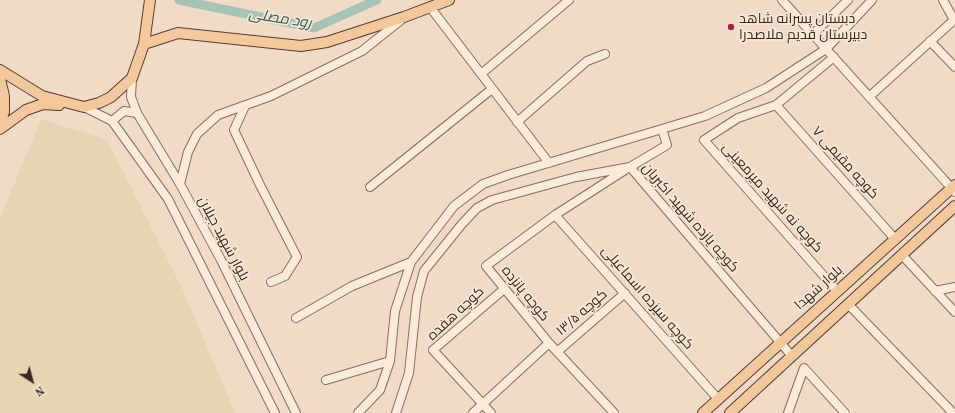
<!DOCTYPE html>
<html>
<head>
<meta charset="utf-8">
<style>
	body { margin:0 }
	#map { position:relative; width:955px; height:413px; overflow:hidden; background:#f0dbc6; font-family:"Source Serif 4",serif }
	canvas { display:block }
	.north { position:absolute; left:12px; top:361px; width:40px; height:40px; -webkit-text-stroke:3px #f7e7d6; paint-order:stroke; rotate:144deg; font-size:11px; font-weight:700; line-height:16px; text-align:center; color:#3c271f }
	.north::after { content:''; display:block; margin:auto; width:14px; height:18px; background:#3c271f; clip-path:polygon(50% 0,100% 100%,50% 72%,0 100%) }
</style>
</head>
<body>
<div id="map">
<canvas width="955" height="413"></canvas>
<div class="north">N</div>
</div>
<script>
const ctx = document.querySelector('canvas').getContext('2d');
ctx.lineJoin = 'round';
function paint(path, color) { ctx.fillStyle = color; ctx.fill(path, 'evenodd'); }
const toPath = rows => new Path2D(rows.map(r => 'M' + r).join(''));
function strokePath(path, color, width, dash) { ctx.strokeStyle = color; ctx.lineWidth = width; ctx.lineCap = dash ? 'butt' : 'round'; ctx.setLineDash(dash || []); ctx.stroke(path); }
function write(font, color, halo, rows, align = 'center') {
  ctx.font = font + ' "Source Serif 4",Cairo,serif'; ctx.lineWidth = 3.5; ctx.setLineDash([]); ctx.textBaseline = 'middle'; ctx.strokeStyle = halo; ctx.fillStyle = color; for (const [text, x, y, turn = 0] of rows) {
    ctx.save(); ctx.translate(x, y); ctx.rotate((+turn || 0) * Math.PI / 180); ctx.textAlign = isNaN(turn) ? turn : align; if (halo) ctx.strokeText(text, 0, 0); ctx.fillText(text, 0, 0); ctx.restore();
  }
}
const farmland = toPath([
	[41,119,107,140,182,288,235,413,0,413,0,219]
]);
const canal = toPath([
	[179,0,314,28,377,0]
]);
const minor = toPath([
	[782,0,955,192],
	[430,7,549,163],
	[813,34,848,0],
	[930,41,955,67],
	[834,57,776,105,738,118,704,140,837,291],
	[481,74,569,0],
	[132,78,131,97,137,113,180,184,221,260,296,413],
	[869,97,954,20,943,0],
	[776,105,895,239],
	[245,106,234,130,260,185,297,257,285,276,271,282],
	[84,107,112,121,168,199,275,413],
	[112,121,124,111,137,113],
	[517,122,587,61,605,54],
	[180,184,188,152,197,134,218,115,271,96,362,51,401,20],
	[370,187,492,89],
	[555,215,718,399],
	[902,255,955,312],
	[935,291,955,287],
	[848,304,953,413],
	[296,318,352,286,411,262],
	[557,352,625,293],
	[791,355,630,167,667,145,662,129,705,116,766,88,826,49,872,0],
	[326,380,390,361],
	[358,413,380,390,390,361,395,311,411,262,454,206,483,184,508,175,662,129],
	[396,413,409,373,417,297,424,271,462,224,477,208,492,200,576,177,630,167],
	[473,413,549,343],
	[491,413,433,350,504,289],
	[614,413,549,343,486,266,555,215,625,170],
	[788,413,804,368,845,413]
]);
const major = toPath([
	[144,44,178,33,301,46,327,42,404,17,449,0],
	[0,70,42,96,84,107,99,103,111,97,132,78,144,44,150,0],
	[0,79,4,96,4,112,0,124],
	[0,129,26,110,43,104,59,105],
	[703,413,955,185],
	[730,413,955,206]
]);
const markers = [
	[731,27,4,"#9e2840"]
];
const poiNames = [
	["دبستان پسرانه شاهد",739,19],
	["دبیرستان قدیم ملاصدرا",739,35]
];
const streetNames = [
	["کوچه مقیمی ۷",845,163,48],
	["کوچه نه شهید میرمعینی",772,198,48],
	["کوچه یازده شهید اکبریان",690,218,49],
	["بلوار شهید جیلان",223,239,62],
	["بلوار شهدا",819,288,-42],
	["کوچه پانزده",525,294,51],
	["کوچه سیزده اسماعیلی",647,298,49],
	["کوچه ۱۳/۵",582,313,-41],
	["کوچه هفده",456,314,-43]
];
const waterNames = [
	["رود مصلی",280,19,9]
];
paint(farmland, '#e6d4b3');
strokePath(canal, '#a7c3b6', 9);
strokePath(minor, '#8c6b5b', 10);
strokePath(major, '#5a3b2f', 12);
strokePath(minor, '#faeada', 8);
strokePath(major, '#f4c89d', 10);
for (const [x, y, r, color] of markers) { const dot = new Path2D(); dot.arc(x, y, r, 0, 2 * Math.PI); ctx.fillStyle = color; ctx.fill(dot); strokePath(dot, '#f7e7d6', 1.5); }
write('14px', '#3c271f', '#f7e7d6', poiNames, 'left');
write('14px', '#3c271f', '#f7e7d6', streetNames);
write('italic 15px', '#2e5c50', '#f7e7d6', waterNames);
</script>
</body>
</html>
